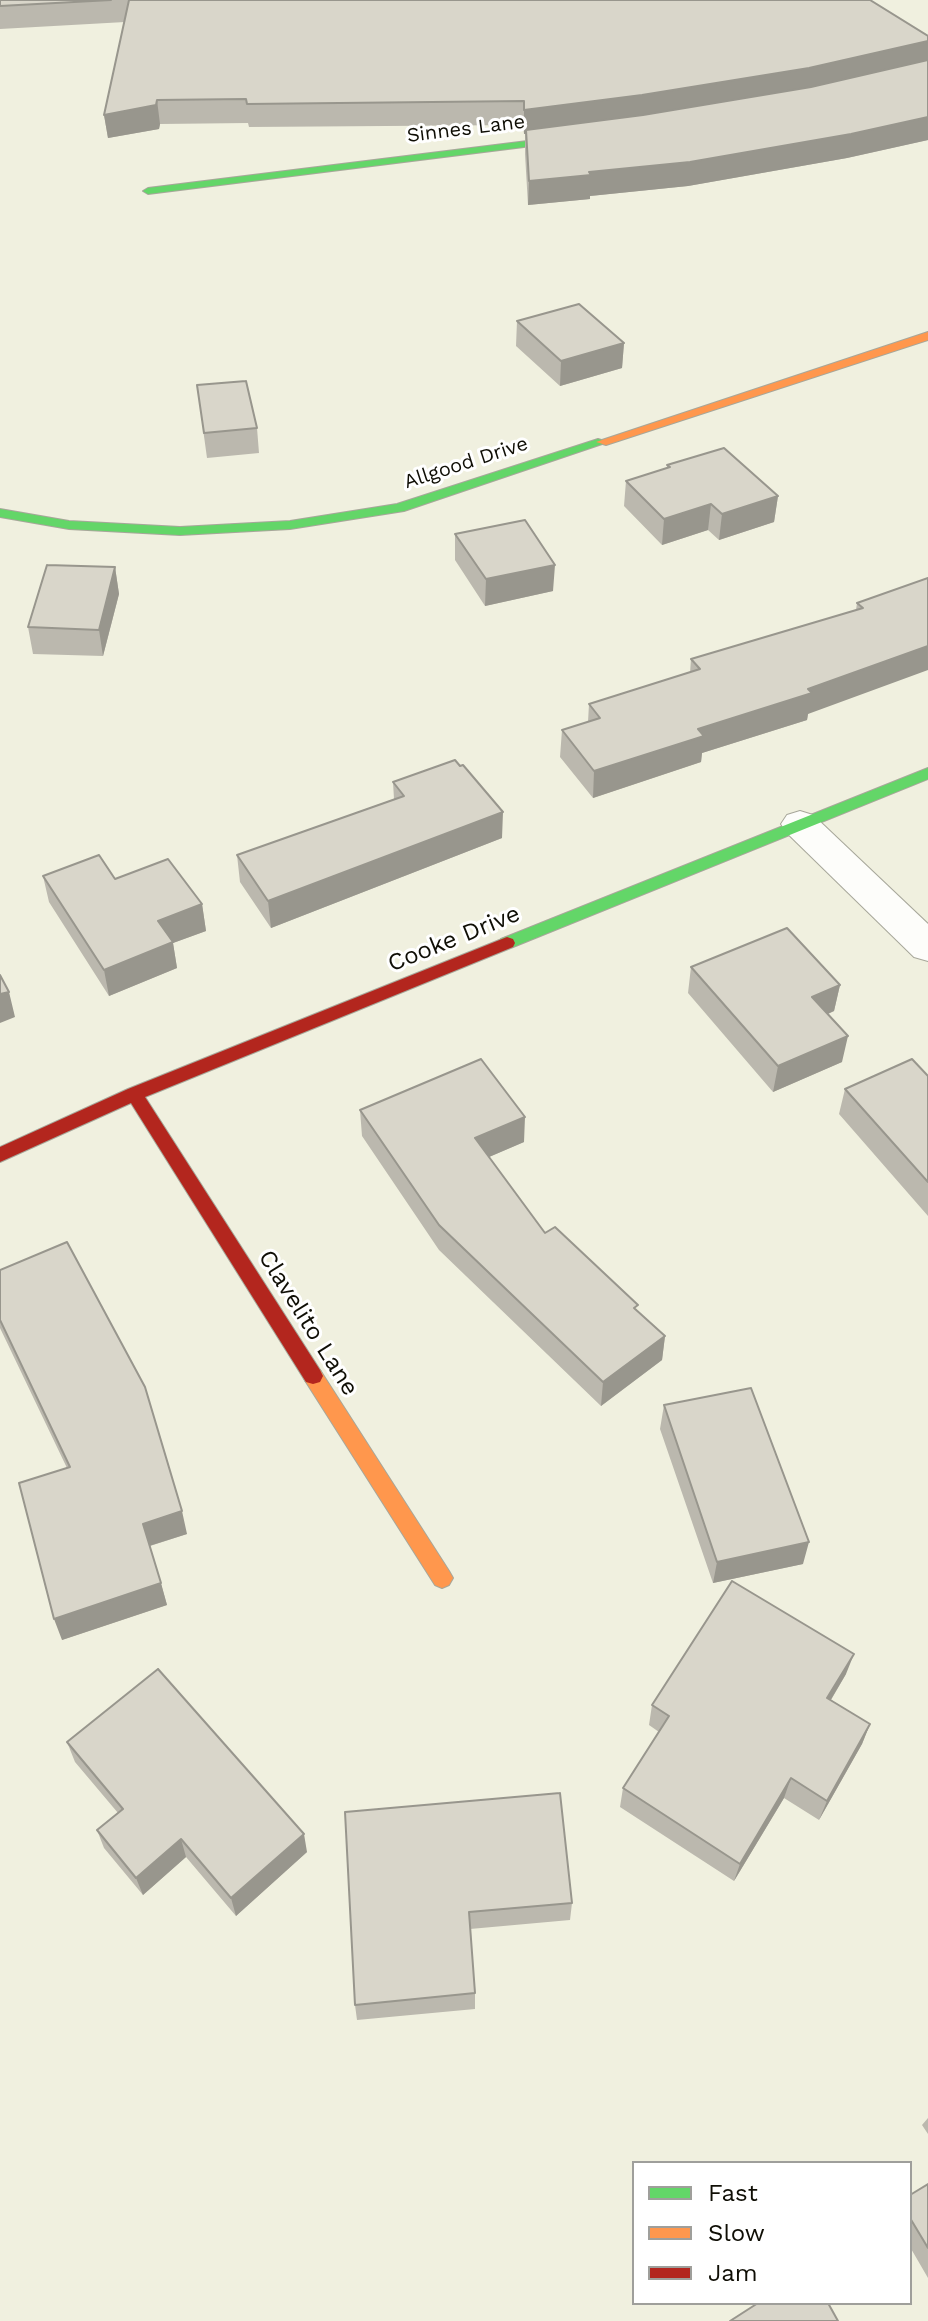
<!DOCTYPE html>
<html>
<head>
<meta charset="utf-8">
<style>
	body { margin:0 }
	#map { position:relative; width:928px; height:2321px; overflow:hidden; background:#f0f0df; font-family:"Work Sans",sans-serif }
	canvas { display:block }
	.legend { position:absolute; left:632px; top:2161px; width:280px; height:144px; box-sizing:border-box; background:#fff; border:2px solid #9f9f9b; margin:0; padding:10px 14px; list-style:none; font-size:24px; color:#0f0e05 }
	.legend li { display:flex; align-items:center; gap:16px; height:40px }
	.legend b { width:40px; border:2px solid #9f9f9b }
</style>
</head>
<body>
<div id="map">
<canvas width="928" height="2321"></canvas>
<ul class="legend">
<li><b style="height:10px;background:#63d668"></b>Fast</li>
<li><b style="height:10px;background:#ff974d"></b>Slow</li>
<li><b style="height:10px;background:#b3261e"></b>Jam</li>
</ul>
</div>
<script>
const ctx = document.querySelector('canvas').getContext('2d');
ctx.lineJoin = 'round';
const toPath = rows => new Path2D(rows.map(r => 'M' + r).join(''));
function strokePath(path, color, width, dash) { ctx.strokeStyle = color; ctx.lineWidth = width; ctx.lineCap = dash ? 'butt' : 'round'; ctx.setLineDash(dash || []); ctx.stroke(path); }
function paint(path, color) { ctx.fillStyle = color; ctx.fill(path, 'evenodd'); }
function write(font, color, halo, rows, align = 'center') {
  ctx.font = font + ' "Work Sans",sans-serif'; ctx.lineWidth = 6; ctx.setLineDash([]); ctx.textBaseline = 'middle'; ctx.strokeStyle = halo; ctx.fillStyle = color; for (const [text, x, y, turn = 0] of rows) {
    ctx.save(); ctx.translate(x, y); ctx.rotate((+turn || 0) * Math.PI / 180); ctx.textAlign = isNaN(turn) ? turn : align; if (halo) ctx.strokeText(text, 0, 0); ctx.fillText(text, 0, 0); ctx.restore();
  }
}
const street = toPath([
	[800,811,813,815,928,924,928,961,914,957,787,833,781,824,787,815,800,811]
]);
const fast = toPath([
	[584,134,588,135,588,139,148,194,143,191,148,188,584,134],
	[598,439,608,442,404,511,290,529,180,535,69,529,0,517,0,509,69,521,180,527,290,521,397,504,598,439],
	[928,768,928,779,513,947,501,947,499,943,501,939,928,768]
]);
const slow = toPath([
	[928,332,928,340,606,445,596,442,928,332],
	[313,1368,320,1370,449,1571,453,1578,449,1585,442,1588,435,1585,306,1382,303,1376,306,1370,313,1368]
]);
const jam = toPath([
	[507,937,513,939,515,943,513,947,145,1097,320,1370,323,1376,320,1382,313,1384,306,1382,131,1103,0,1162,0,1147,128,1089,507,937]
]);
const wall = toPath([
	[0,0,870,0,928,36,928,140,847,158,688,186,590,196,590,199,528,205,525,154,525,133,524,134,523,125,249,127,248,123,160,124,159,129,108,138,104,115,125,22,0,29],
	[517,321,624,343,622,368,560,386,516,346],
	[197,385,257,428,259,453,207,458],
	[667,465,778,496,774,522,719,540,708,530,662,545,624,506,626,481,667,468],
	[455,534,553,591,485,606,455,560],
	[115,567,119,594,103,656,33,654,28,627],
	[928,578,808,714,807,720,702,753,701,762,593,798,560,757,562,730,588,722,589,704,690,673,691,659,856,610,857,603],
	[393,782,502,838,271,928,240,882,237,855,394,799],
	[43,876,202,904,206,931,173,943,177,968,109,996,49,902],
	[691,967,840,985,834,1011,828,1014,842,1062,773,1092,688,993],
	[928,1076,928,1216,839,1114,845,1089],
	[360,1110,524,1142,489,1157,545,1233,637,1311,665,1336,662,1360,601,1406,439,1250,362,1136],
	[0,1270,187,1534,150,1546,167,1605,62,1640,67,1468,0,1328],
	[664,1405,803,1564,713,1583,660,1429],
	[846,1674,831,1700,870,1724,862,1744,819,1820,784,1798,734,1881,620,1807,623,1788,659,1732,649,1725,652,1705],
	[67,1742,307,1852,236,1916,186,1857,143,1895,104,1848,97,1830,118,1813,75,1762],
	[345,1812,572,1903,570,1920,470,1929,475,1993,475,2009,357,2020,355,2005],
	[928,2118,928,2134,922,2125],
	[928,2184,928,2278,910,2247,910,2195]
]);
const shadedWall = toPath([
	[928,41,928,63,806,91,641,119,524,134,524,110],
	[157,100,160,124,159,129,108,138,104,115],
	[928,117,928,140,847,158,688,186,590,196,590,199,528,205,529,181],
	[624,343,622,368,560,386,561,361],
	[778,496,774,522,719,540,722,514],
	[711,504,708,530,662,545,664,519],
	[555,565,553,591,485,606,486,579],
	[115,567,119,594,103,656,99,630],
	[928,646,928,670,808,714,807,720,702,753,701,762,593,798,594,771,698,729],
	[503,812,502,838,271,928,268,901],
	[202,904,206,931,173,943,177,968,109,996,104,970,158,921],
	[840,985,834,1011,807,1023,812,997],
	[9,992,15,1017,0,1023,0,994],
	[848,1036,842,1062,773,1092,778,1066],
	[525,1117,524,1142,475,1163,475,1138],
	[665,1336,662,1360,601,1406,603,1382],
	[182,1511,187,1534,149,1546,143,1524],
	[809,1542,803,1564,713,1583,717,1562],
	[161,1583,167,1605,62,1640,54,1619],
	[854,1654,846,1674,820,1718,827,1698],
	[870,1724,862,1744,819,1820,827,1801],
	[791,1778,784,1798,734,1881,740,1864],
	[304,1834,307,1852,236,1916,231,1898],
	[181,1839,186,1857,143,1895,136,1878]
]);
const building = toPath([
	[0,0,111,0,0,6,0,0],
	[129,0,870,0,928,36,928,41,809,68,642,95,524,110,524,101,247,104,246,99,157,100,156,105,104,115,129,0],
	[928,60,928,117,851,134,690,162,589,172,591,175,529,181,526,130,643,115,811,87,928,60],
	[579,304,624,343,561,361,517,321,579,304],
	[246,381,257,428,204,433,197,385,246,381],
	[724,448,778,496,722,514,711,504,664,519,626,481,670,467,667,465,724,448],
	[525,520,555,565,486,579,455,534,525,520],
	[47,565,115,567,99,630,28,627,47,565],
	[928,578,928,646,808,689,812,693,698,729,704,736,594,771,562,730,600,718,589,704,700,669,691,659,863,608,857,603,928,578],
	[455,760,460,766,463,765,503,812,268,901,237,855,404,796,393,782,455,760],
	[99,855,115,879,168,859,202,904,158,921,173,942,104,970,43,876,99,855],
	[787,928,840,985,812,997,848,1036,778,1066,691,967,787,928],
	[0,975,9,992,0,994,0,975],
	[481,1059,525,1117,475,1138,545,1233,555,1227,638,1305,634,1308,665,1336,603,1382,439,1225,360,1110,481,1059],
	[912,1059,928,1076,928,1182,845,1089,912,1059],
	[67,1242,145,1387,182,1511,143,1524,161,1583,54,1619,19,1483,70,1467,0,1320,0,1270,67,1242],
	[751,1388,809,1542,717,1562,664,1405,751,1388],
	[732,1581,854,1654,827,1698,870,1724,827,1801,791,1778,740,1864,623,1788,669,1716,652,1705,732,1581],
	[158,1669,304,1834,231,1898,181,1839,136,1878,97,1830,123,1809,67,1742,158,1669],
	[560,1793,572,1903,469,1912,475,1993,355,2005,345,1812,560,1793],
	[928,2184,928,2248,910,2218,910,2195,928,2184],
	[758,2303,828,2303,838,2321,730,2321,758,2303]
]);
const farStreetnames = [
	["Sinnes Lane",466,129,-7],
	["Allgood Drive",466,463,-18]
];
const streetNames = [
	["Cooke Drive",454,939,-22],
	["Clavelito Lane",308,1323,58]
];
strokePath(street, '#a7a79a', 2);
strokePath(fast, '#a7a79a', 2);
strokePath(slow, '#a7a79a', 2);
strokePath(jam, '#a7a79a', 2);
paint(street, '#fdfdfa');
paint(fast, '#63d668');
paint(slow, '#ff974d');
paint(jam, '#b3261e');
paint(wall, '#bbb8ae');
paint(shadedWall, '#98968d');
paint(building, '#d9d6ca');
strokePath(building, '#98968d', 2);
write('20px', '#0f0e05', '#fff', farStreetnames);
write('24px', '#0f0e05', '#fff', streetNames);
</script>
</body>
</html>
